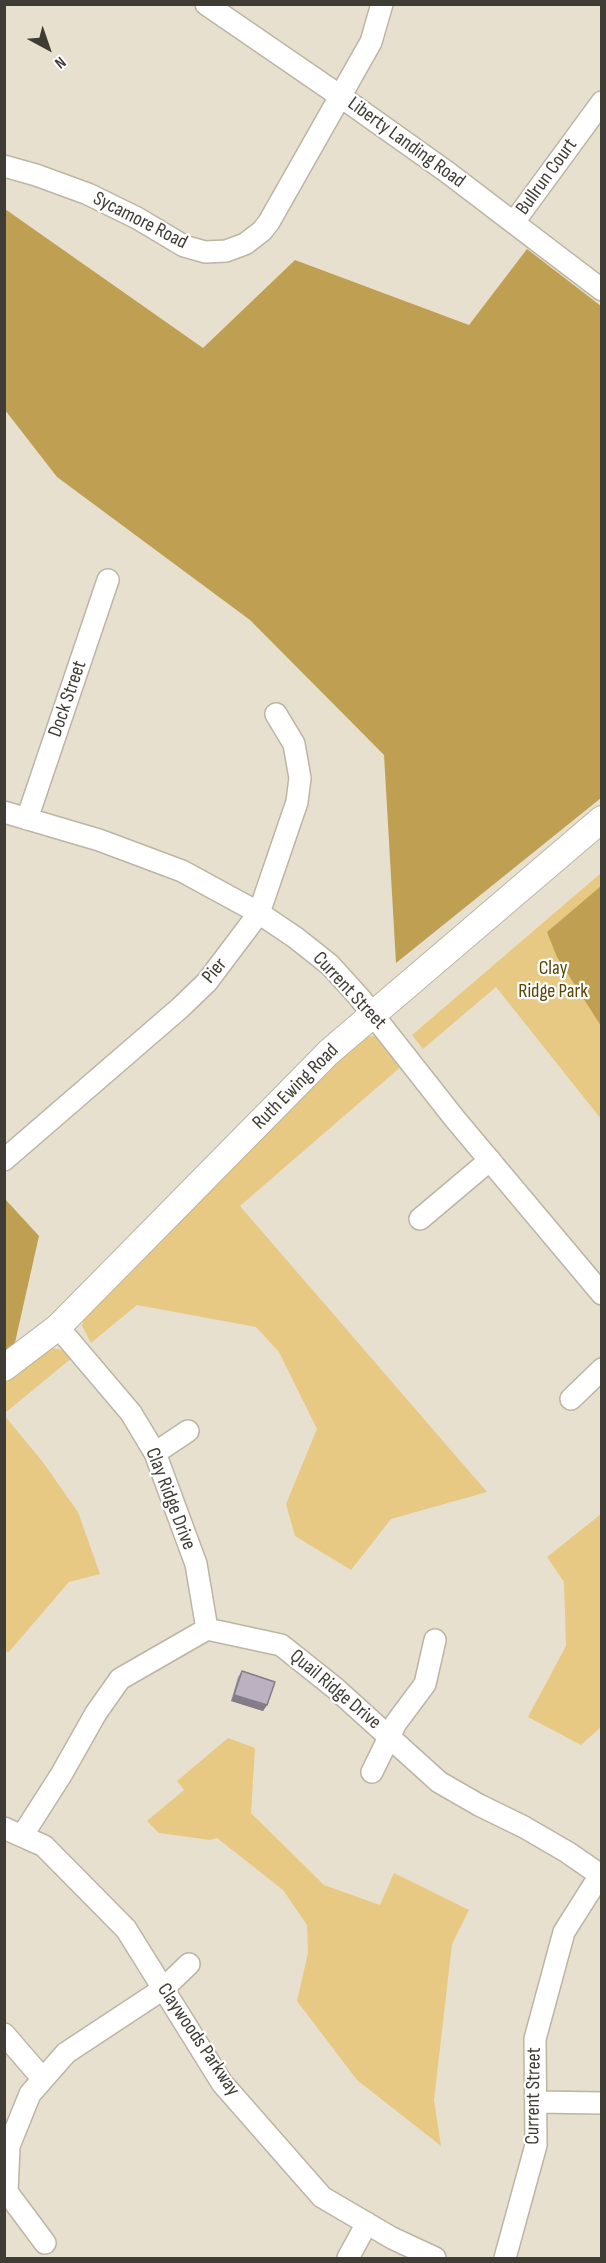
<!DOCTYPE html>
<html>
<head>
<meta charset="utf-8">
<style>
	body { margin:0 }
	#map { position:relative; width:606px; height:2263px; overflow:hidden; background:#e8e0ce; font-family:"Sofia Sans Condensed",sans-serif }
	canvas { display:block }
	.frame { position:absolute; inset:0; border:6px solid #3f3c35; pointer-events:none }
	.north { position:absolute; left:18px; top:18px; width:60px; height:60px; -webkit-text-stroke:4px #fff; paint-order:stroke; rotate:140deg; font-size:16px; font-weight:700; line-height:24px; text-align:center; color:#3f3c35 }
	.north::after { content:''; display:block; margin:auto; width:21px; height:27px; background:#3f3c35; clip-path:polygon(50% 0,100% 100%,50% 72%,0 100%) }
</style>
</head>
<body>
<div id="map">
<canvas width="606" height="2263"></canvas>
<div class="frame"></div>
<div class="north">N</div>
</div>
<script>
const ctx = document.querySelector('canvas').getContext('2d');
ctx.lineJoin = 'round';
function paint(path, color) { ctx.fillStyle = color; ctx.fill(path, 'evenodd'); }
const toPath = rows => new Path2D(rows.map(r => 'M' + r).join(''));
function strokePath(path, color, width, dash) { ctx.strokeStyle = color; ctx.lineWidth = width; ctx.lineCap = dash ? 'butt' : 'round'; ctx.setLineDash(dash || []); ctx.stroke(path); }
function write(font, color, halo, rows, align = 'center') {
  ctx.font = font + ' "Sofia Sans Condensed",sans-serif'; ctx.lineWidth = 4.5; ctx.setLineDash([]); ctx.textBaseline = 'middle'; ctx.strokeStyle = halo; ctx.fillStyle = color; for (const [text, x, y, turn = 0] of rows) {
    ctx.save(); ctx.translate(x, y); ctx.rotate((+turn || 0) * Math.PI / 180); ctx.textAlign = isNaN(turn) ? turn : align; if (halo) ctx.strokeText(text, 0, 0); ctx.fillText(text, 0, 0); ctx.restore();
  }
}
const green = toPath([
	[601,873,601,1119,496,987,423,1049,412,1035],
	[374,1036,384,1042,403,1065,240,1206,487,1492,391,1519,351,1570,295,1536,286,1504,317,1429,279,1352,256,1327,137,1305,91,1343,82,1326,85,1316,350,1044,362,1037],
	[52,1348,62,1350,73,1357,5,1413,5,1382,43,1352],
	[4,1415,42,1461,78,1512,100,1574,69,1582,8,1653,4,1648],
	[601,1514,601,1727,581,1745,528,1717,566,1646,564,1582,547,1557],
	[228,1738,255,1748,251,1813,324,1885,380,1905,394,1873,469,1910,452,1944,434,2100,441,2146,357,2080,297,2001,308,1953,307,1925,283,1890,217,1838,210,1840,159,1833,147,1821,184,1790,177,1781]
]);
const forest = toPath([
	[5,209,203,348,295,260,469,325,527,249,601,306,601,798,396,963,384,755,250,620,57,477,5,410],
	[601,886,602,887,601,1026,557,957,547,932],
	[5,1199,39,1236,14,1347,5,1354]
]);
const minor = toPath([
	[206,4,340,96,447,172,602,290],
	[4,166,36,175,88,194,137,218,184,246,205,252,226,251,245,244,262,231,269,222,371,42,382,4],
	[514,222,602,102],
	[4,812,99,840,182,871,259,913,296,938,330,965,359,997,455,1119,602,1294],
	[27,819,108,580],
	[4,1160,180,1008,207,982,259,913,297,802,300,778,294,744,276,714],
	[420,1219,490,1160],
	[58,1327,131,1413,155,1453,196,1564,207,1629],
	[571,1399,602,1369],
	[155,1453,188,1431],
	[372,1772,396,1723,425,1684,435,1640],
	[4,1828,44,1846,126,1929,222,2083,322,2197,392,2238,435,2258],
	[22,1836,61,1775,96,1713,120,1679,207,1629,281,1645,335,1688,439,1782,479,1805,524,1827,567,1852,599,1874],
	[4,2034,43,2079],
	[536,2102,602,2103],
	[45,2243,7,2192,9,2146,30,2094,66,2053,163,1989,189,1964],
	[348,2258,367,2223],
	[505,2258,536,2145,535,2039,564,1932,602,1872]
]);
const tertiary = toPath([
	[4,1368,58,1327,329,1052,602,819]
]);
const wall = toPath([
	[242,1671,267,1705,263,1711,231,1701,238,1677]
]);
const shadedWall = toPath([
	[234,1695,267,1705,263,1711,231,1701]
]);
const building = toPath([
	[242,1671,275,1682,267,1705,234,1695,242,1671]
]);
const streetNames = [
	["Liberty Landing Road",406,143,36],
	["Bullrun Court",547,177,-54],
	["Sycamore Road",140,221,27],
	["Dock Street",68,699,-71],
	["Pier",215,971,-50],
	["Current Street",349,991,47],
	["Ruth Ewing Road",296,1087,-45],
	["Clay Ridge Drive",170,1499,69],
	["Quail Ridge Drive",335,1690,40],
	["Claywoods Parkway",198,2040,56],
	["Current Street",534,2096,-89]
];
const parkNames = [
	["Clay",553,969],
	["Ridge Park",553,992]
];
paint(green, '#e7c983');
paint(forest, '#bfa053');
strokePath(minor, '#bcb5a3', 24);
strokePath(tertiary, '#bcb5a3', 28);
strokePath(minor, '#fff', 21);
strokePath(tertiary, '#fff', 26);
paint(wall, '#a298a6');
paint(shadedWall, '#847c87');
paint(building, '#bcb1c1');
strokePath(building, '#847c87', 1.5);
write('20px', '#3f3c35', '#fff', streetNames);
write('20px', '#5a4504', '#fff', parkNames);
</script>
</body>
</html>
